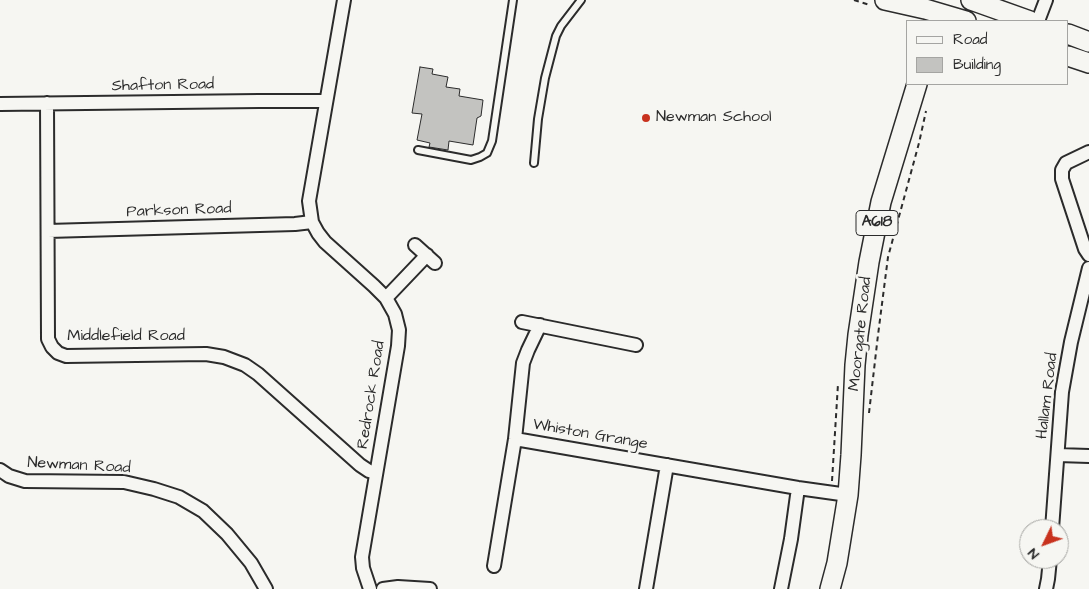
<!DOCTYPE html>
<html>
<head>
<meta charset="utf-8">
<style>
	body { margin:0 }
	#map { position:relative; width:1089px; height:589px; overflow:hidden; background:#f6f6f2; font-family:"Architects Daughter",sans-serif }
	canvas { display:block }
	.legend { position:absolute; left:906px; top:20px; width:162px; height:65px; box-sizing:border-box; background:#f6f6f2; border:1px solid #a5a5a2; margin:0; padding:6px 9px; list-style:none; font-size:15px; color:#2b2b2b }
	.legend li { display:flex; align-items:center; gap:10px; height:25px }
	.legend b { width:25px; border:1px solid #a5a5a2 }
	.north { position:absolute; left:1019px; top:519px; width:50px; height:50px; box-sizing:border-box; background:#f6f6f2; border:1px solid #a5a5a2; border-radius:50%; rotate:228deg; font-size:14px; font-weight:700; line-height:20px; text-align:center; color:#2b2b2b }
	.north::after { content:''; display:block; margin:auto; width:18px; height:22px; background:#c8321e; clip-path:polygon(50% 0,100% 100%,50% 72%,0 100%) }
</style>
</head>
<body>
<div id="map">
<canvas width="1089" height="589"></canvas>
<ul class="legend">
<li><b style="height:6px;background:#f6f6f2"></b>Road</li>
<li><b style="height:14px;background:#c3c3c0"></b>Building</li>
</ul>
<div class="north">N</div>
</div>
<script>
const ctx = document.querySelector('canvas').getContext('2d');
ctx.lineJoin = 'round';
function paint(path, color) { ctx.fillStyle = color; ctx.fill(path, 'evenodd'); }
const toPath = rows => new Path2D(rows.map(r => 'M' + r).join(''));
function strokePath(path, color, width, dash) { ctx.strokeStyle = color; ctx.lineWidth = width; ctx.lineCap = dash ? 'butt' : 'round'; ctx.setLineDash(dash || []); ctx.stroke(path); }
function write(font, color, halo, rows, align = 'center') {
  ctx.font = font + ' "Architects Daughter",sans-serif'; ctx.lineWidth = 5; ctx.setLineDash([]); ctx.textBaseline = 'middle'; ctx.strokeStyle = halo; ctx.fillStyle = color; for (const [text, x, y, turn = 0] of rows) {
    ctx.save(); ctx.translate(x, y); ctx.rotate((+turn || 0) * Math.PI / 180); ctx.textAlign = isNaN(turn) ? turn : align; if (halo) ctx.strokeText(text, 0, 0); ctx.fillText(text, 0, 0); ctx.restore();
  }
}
const building = toPath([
	[420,67,433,69,432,74,448,77,446,87,460,89,459,96,483,100,481,116,477,118,473,145,449,141,448,150,429,147,430,143,417,140,422,114,412,113,420,67]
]);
const path = toPath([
	[854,0,870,5],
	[869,413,878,335,888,257,919,143,926,111],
	[832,481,838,384]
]);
const lane = toPath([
	[418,150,471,160,480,157,487,153,492,141,513,0],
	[534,163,538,119,545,78,556,36,561,26,581,0]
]);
const street = toPath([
	[344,0,309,201,312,222,318,233,325,242,374,286,386,298,395,314,399,330,398,346,362,557,363,568,370,589],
	[1038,21,1046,0],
	[47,103,48,339,52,347,58,353,66,356,206,354,224,357,245,365,258,374,360,465,369,471,376,473],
	[0,104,259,101,326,101],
	[1089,152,1066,163,1062,170,1062,179,1085,249,1089,255],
	[48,231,295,224,312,222],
	[415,245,435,263],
	[386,298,427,255],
	[522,322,636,345],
	[515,439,798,488,848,495],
	[1058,455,1089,456],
	[0,470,9,476,25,481,124,482,154,489,179,497,203,511,227,534,251,563,266,589],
	[1052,529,1062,392,1071,342,1089,268],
	[494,566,515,439,523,363,528,350,540,325],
	[383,589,398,587,430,589],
	[646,589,667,465],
	[781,589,791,539,798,488],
	[1046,589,1048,579,1050,559]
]);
const primary = toPath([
	[885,0,925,9,966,21],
	[971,0,1030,21],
	[1068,34,1089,42],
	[1068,56,1089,63],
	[830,589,837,563,848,495,851,455,855,365,858,335,869,262,881,202,917,84]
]);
const markers = [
	[646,118,5,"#c8321e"]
];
const shields = [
	[877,223,42]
];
const shieldNames = [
	["A618",877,223]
];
const streetNames = [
	["Shafton Road",163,86,-1],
	["Parkson Road",179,211,-2],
	["Moorgate Road",861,334,-84],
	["Middlefield Road",126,337],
	["Redrock Road",372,395,-81],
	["Hallam Road",1048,396,-83],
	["Whiston Grange",590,435,10],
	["Newman Road",79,466,3]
];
const poiNames = [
	["Newman School",656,118]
];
paint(building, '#c3c3c0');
strokePath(building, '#2b2b2b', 1);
strokePath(lane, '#2b2b2b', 10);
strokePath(street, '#2b2b2b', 16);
strokePath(primary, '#2b2b2b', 22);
strokePath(path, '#2b2b2b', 2, [5, 4]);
strokePath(lane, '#f6f6f2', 6);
strokePath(street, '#f6f6f2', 12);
strokePath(primary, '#f6f6f2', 19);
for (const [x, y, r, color] of markers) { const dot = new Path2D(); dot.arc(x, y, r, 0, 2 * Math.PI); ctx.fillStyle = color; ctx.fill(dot); strokePath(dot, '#f6f6f2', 2); }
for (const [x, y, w] of shields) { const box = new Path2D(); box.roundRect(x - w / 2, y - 12.5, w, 25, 4); ctx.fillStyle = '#f6f6f2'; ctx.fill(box); strokePath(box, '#2b2b2b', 1); }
write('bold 15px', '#2b2b2b', null, shieldNames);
write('16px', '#2b2b2b', '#f6f6f2', streetNames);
write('16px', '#2b2b2b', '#f6f6f2', poiNames, 'left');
</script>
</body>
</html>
